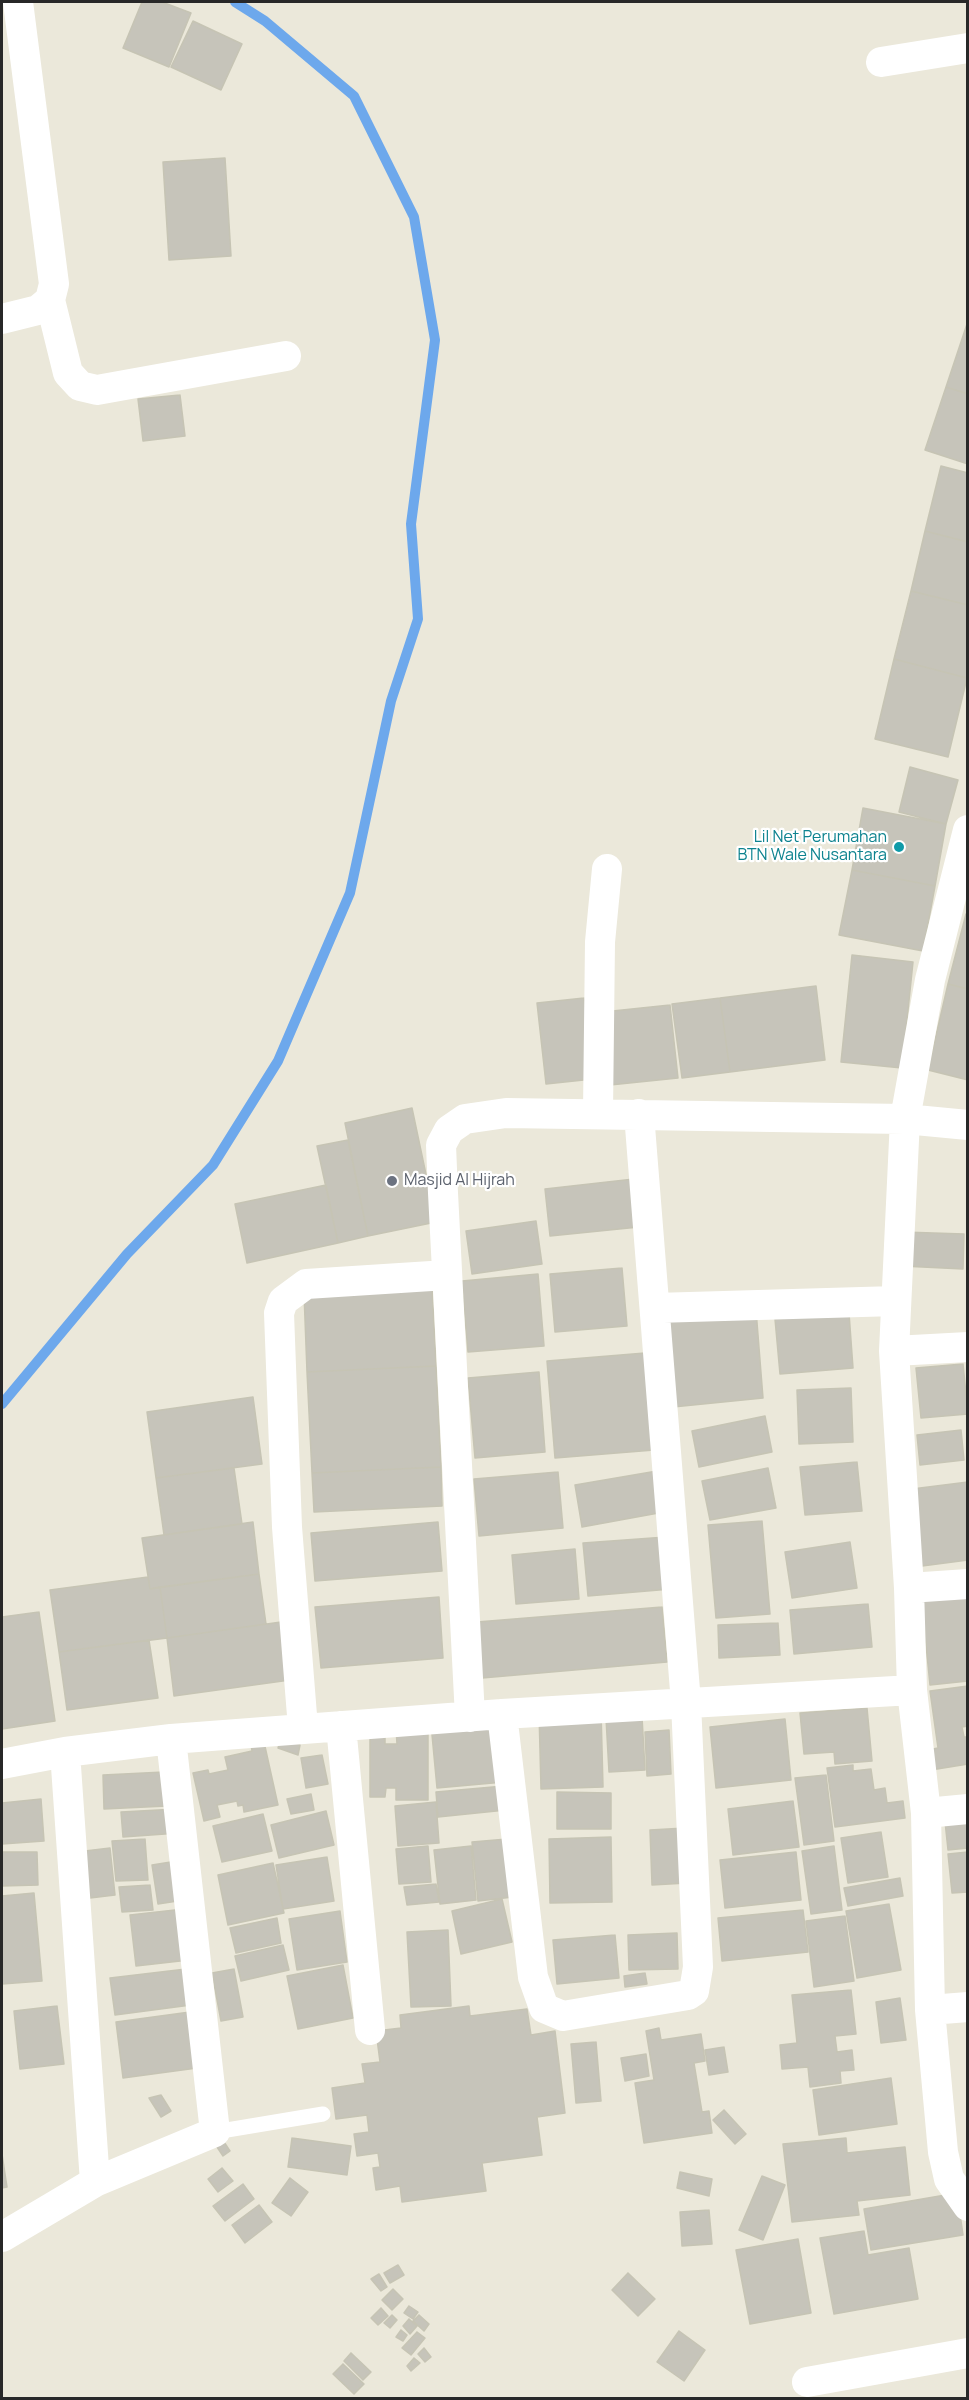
<!DOCTYPE html>
<html>
<head>
<meta charset="utf-8">
<style>
	body { margin:0 }
	#map { position:relative; width:969px; height:2400px; overflow:hidden; background:#ebe8da; font-family:Manrope,sans-serif }
	canvas { display:block }
	.frame { position:absolute; inset:0; border:3px solid #282828; pointer-events:none }
</style>
</head>
<body>
<div id="map">
<canvas width="969" height="2400"></canvas>
<div class="frame"></div>
</div>
<script>
const ctx = document.querySelector('canvas').getContext('2d');
ctx.lineJoin = 'round';
const toPath = rows => new Path2D(rows.map(r => 'M' + r).join(''));
function strokePath(path, color, width, dash) { ctx.strokeStyle = color; ctx.lineWidth = width; ctx.lineCap = dash ? 'butt' : 'round'; ctx.setLineDash(dash || []); ctx.stroke(path); }
function paint(path, color) { ctx.fillStyle = color; ctx.fill(path, 'evenodd'); }
function write(font, color, halo, rows, align = 'center') {
  ctx.font = font + ' Manrope,sans-serif'; ctx.lineWidth = 4.5; ctx.setLineDash([]); ctx.textBaseline = 'middle'; ctx.strokeStyle = halo; ctx.fillStyle = color; for (const [text, x, y, turn = 0] of rows) {
    ctx.save(); ctx.translate(x, y); ctx.rotate((+turn || 0) * Math.PI / 180); ctx.textAlign = isNaN(turn) ? turn : align; if (halo) ctx.strokeText(text, 0, 0); ctx.fillText(text, 0, 0); ctx.restore();
  }
}
const stream = toPath([
	[2,1404,127,1254,213,1165,278,1061,350,893,391,701,418,619,411,524,435,340,414,217,354,96,265,21,235,2]
]);
const building = toPath([
	[142,2,162,2,191,13,169,67,123,48,142,2],
	[193,21,242,44,221,90,171,67,193,21],
	[225,158,231,256,169,260,163,162,225,158],
	[968,321,968,394,946,387,968,321],
	[946,387,968,394,968,464,925,450,946,387],
	[180,395,185,436,143,441,138,399,180,395],
	[941,466,968,473,968,542,925,531,941,466],
	[925,531,968,542,968,605,911,591,925,531],
	[911,591,968,605,967,678,894,659,911,591],
	[894,659,967,678,948,757,875,739,894,659],
	[910,767,958,780,946,824,899,812,910,767],
	[863,808,946,824,935,886,852,870,863,808],
	[852,870,935,886,923,951,839,935,852,870],
	[966,914,968,914,968,989,948,984,966,914],
	[852,955,913,962,902,1068,841,1062,852,955],
	[948,984,968,989,968,1080,928,1070,948,984],
	[816,986,825,1060,730,1072,720,998,816,986],
	[584,998,593,1079,546,1084,537,1003,584,998],
	[720,998,730,1072,682,1078,672,1004,720,998],
	[670,1005,678,1078,610,1085,603,1012,670,1005],
	[412,1108,436,1222,368,1236,345,1123,412,1108],
	[348,1140,368,1236,338,1243,317,1146,348,1140],
	[634,1179,639,1227,550,1236,545,1189,634,1179],
	[326,1185,338,1243,247,1263,235,1204,326,1185],
	[536,1221,542,1264,472,1274,466,1231,536,1221],
	[903,1232,964,1234,963,1269,902,1266,903,1232],
	[622,1268,627,1326,555,1332,550,1274,622,1268],
	[538,1274,544,1346,468,1352,462,1281,538,1274],
	[432,1287,436,1366,307,1372,304,1293,432,1287],
	[756,1310,763,1398,673,1407,665,1318,756,1310],
	[849,1313,853,1368,780,1374,775,1319,849,1313],
	[645,1353,654,1450,555,1458,547,1361,645,1353],
	[963,1364,968,1414,921,1418,916,1368,963,1364],
	[436,1366,441,1467,312,1473,307,1372,436,1366],
	[539,1372,545,1452,475,1458,468,1378,539,1372],
	[851,1388,853,1442,799,1444,797,1390,851,1388],
	[253,1397,262,1464,156,1478,147,1412,253,1397],
	[765,1416,772,1452,699,1467,692,1431,765,1416],
	[961,1430,964,1460,920,1465,917,1435,961,1430],
	[857,1462,862,1511,805,1515,800,1467,857,1462],
	[441,1467,442,1506,314,1512,312,1473,441,1467],
	[234,1468,242,1524,164,1535,156,1478,234,1468],
	[768,1468,776,1508,710,1520,702,1481,768,1468],
	[657,1471,664,1512,582,1527,575,1485,657,1471],
	[558,1472,563,1528,479,1536,474,1479,558,1472],
	[968,1482,968,1560,922,1566,912,1489,968,1482],
	[762,1521,770,1614,716,1618,708,1525,762,1521],
	[253,1522,259,1574,150,1589,142,1538,253,1522],
	[438,1522,442,1571,315,1581,311,1533,438,1522],
	[666,1537,671,1589,588,1596,583,1543,666,1537],
	[850,1542,857,1588,792,1598,785,1552,850,1542],
	[575,1549,579,1599,516,1604,512,1555,575,1549],
	[259,1574,266,1624,167,1638,160,1587,259,1574],
	[148,1577,150,1589,160,1587,167,1638,59,1652,50,1590,148,1577],
	[968,1590,968,1681,930,1685,921,1594,968,1590],
	[439,1597,443,1658,321,1668,315,1607,439,1597],
	[868,1604,872,1647,794,1654,790,1610,868,1604],
	[662,1607,667,1662,482,1678,477,1622,662,1607],
	[39,1612,55,1721,2,1729,2,1617,39,1612],
	[281,1622,290,1680,174,1696,167,1638,281,1622],
	[778,1623,780,1655,719,1658,718,1625,778,1623],
	[149,1640,158,1698,67,1710,59,1652,149,1640],
	[968,1686,968,1726,962,1727,964,1737,968,1737,968,1764,931,1770,928,1750,938,1748,930,1691,968,1686],
	[867,1708,872,1761,835,1764,834,1752,804,1754,800,1713,867,1708],
	[601,1710,603,1787,541,1789,539,1712,601,1710],
	[498,1717,504,1782,437,1788,431,1724,498,1717],
	[642,1717,645,1770,609,1772,606,1718,642,1717],
	[785,1719,791,1780,716,1788,710,1727,785,1719],
	[396,1729,428,1729,428,1800,396,1800,396,1788,386,1788,385,1797,370,1797,370,1731,385,1731,385,1744,397,1744,396,1729],
	[669,1730,671,1774,647,1776,645,1732,669,1730],
	[281,1739,300,1745,298,1755,278,1748,281,1739],
	[264,1742,278,1805,244,1812,243,1805,238,1806,237,1801,217,1805,220,1817,204,1821,193,1773,208,1770,209,1774,228,1770,225,1757,252,1751,251,1745,264,1742],
	[322,1755,328,1784,306,1788,301,1758,322,1755],
	[853,1765,853,1771,871,1769,874,1790,885,1788,887,1803,903,1801,905,1818,835,1827,827,1768,853,1765],
	[164,1772,167,1806,104,1809,103,1775,164,1772],
	[826,1775,834,1841,804,1845,795,1778,826,1775],
	[504,1786,506,1810,438,1817,436,1792,504,1786],
	[557,1792,611,1793,611,1829,557,1829,557,1792],
	[311,1794,314,1810,291,1814,287,1799,311,1794],
	[41,1799,44,1841,2,1844,2,1803,41,1799],
	[793,1801,799,1847,733,1855,728,1809,793,1801],
	[436,1802,439,1843,398,1846,395,1806,436,1802],
	[177,1809,179,1833,123,1837,121,1812,177,1809],
	[968,1810,968,1848,948,1850,944,1812,968,1810],
	[326,1811,334,1845,279,1858,271,1825,326,1811],
	[263,1814,272,1851,222,1862,213,1826,263,1814],
	[685,1828,687,1883,652,1885,650,1830,685,1828],
	[881,1832,888,1877,848,1883,841,1838,881,1832],
	[611,1837,612,1902,550,1903,549,1839,611,1837],
	[145,1839,148,1880,116,1881,112,1841,145,1839],
	[507,1839,513,1897,478,1901,472,1842,507,1839],
	[428,1846,431,1882,399,1884,396,1849,428,1846],
	[471,1846,476,1900,440,1904,434,1850,471,1846],
	[834,1846,842,1910,811,1914,802,1851,834,1846],
	[110,1848,115,1895,90,1898,85,1851,110,1848],
	[2,1852,37,1852,38,1885,2,1886,2,1852],
	[796,1852,801,1900,725,1908,720,1860,796,1852],
	[968,1852,968,1892,952,1893,948,1854,968,1852],
	[327,1857,334,1901,283,1909,276,1865,327,1857],
	[177,1861,184,1900,158,1904,152,1865,177,1861],
	[273,1863,284,1913,228,1925,218,1875,273,1863],
	[900,1878,903,1896,848,1906,844,1888,900,1878],
	[436,1884,439,1902,407,1905,404,1887,436,1884],
	[150,1885,153,1910,122,1912,119,1887,150,1885],
	[34,1893,42,1981,2,1984,2,1896,34,1893],
	[502,1899,512,1942,461,1954,452,1911,502,1899],
	[889,1904,901,1970,857,1978,846,1911,889,1904],
	[184,1909,189,1960,136,1966,130,1915,184,1909],
	[803,1910,808,1952,722,1961,718,1918,803,1910],
	[340,1911,347,1962,297,1970,289,1919,340,1911],
	[845,1916,854,1981,814,1987,806,1921,845,1916],
	[277,1918,281,1943,236,1953,230,1928,277,1918],
	[448,1930,451,2006,411,2007,407,1932,448,1930],
	[677,1933,678,1969,629,1970,628,1935,677,1933],
	[615,1935,619,1978,557,1984,553,1940,615,1935],
	[283,1945,289,1970,241,1981,235,1956,283,1945],
	[343,1965,353,2018,298,2029,287,1976,343,1965],
	[186,1969,191,2005,115,2015,110,1978,186,1969],
	[234,1969,243,2017,221,2021,212,1973,234,1969],
	[645,1973,647,1984,625,1987,624,1976,645,1973],
	[851,1990,856,2034,835,2036,837,2052,852,2050,854,2070,840,2071,841,2083,810,2087,808,2067,782,2069,780,2045,797,2043,792,1995,851,1990],
	[900,1998,906,2040,881,2043,876,2002,900,1998],
	[57,2006,64,2064,20,2069,14,2011,57,2006],
	[469,2006,470,2016,527,2009,531,2035,555,2031,565,2113,537,2117,542,2155,482,2163,486,2191,402,2202,400,2186,376,2190,373,2168,380,2167,378,2153,357,2156,354,2134,369,2132,367,2115,336,2119,332,2088,365,2083,362,2064,380,2062,376,2031,401,2028,400,2015,469,2006],
	[190,2012,197,2068,123,2078,116,2022,190,2012],
	[659,2028,661,2040,701,2034,705,2061,694,2063,702,2112,709,2111,712,2133,644,2143,635,2083,654,2080,646,2031,659,2028],
	[596,2042,601,2101,576,2103,571,2044,596,2042],
	[724,2047,728,2072,709,2075,705,2050,724,2047],
	[646,2054,649,2076,625,2081,621,2058,646,2054],
	[891,2078,897,2124,819,2135,813,2090,891,2078],
	[161,2095,171,2111,161,2117,149,2098,161,2095],
	[724,2110,746,2134,735,2144,713,2120,724,2110],
	[292,2138,351,2146,347,2175,288,2167,292,2138],
	[846,2138,847,2153,905,2147,910,2195,857,2201,859,2215,792,2222,783,2144,846,2138],
	[224,2142,230,2151,223,2156,217,2147,224,2142],
	[2,2154,7,2187,2,2188,2,2154],
	[222,2168,233,2181,218,2192,208,2179,222,2168],
	[680,2172,712,2179,709,2196,677,2188,680,2172],
	[762,2176,785,2185,763,2240,739,2230,762,2176],
	[290,2178,308,2192,291,2216,272,2203,290,2178],
	[243,2184,254,2199,225,2221,213,2206,243,2184],
	[957,2193,963,2235,871,2250,864,2209,957,2193],
	[259,2205,272,2222,245,2243,232,2225,259,2205],
	[709,2210,712,2244,682,2246,680,2212,709,2210],
	[864,2231,868,2255,909,2248,918,2299,834,2314,820,2238,864,2231],
	[798,2239,811,2313,750,2324,736,2250,798,2239],
	[398,2265,404,2275,390,2283,384,2273,398,2265],
	[628,2273,655,2299,638,2316,612,2290,628,2273],
	[379,2274,387,2287,381,2291,371,2279,379,2274],
	[393,2289,403,2299,392,2310,382,2300,393,2289],
	[409,2306,418,2312,413,2319,404,2313,409,2306],
	[381,2308,388,2316,378,2325,371,2318,381,2308],
	[392,2315,397,2320,390,2328,384,2323,392,2315],
	[419,2315,429,2324,424,2331,413,2321,419,2315],
	[409,2319,417,2326,410,2334,403,2326,409,2319],
	[401,2330,407,2335,403,2341,396,2337,401,2330],
	[679,2331,705,2350,684,2381,657,2362,679,2331],
	[417,2332,425,2338,411,2355,402,2348,417,2332],
	[424,2348,431,2357,425,2362,418,2354,424,2348],
	[351,2353,371,2372,363,2380,344,2361,351,2353],
	[414,2358,420,2363,411,2371,407,2366,414,2358],
	[343,2364,364,2384,354,2394,333,2374,343,2364]
]);
const lane = toPath([
	[215,2132,323,2114]
]);
const street = toPath([
	[881,62,968,48],
	[50,300,68,373,80,386,97,390,286,356],
	[2,319,38,310,50,300,54,284,18,2],
	[968,830,930,980,905,1119,968,1125],
	[598,1112,600,942,607,869],
	[655,1308,896,1301],
	[894,1351,968,1347],
	[909,1588,968,1584],
	[502,1714,533,1977,544,2008,563,2016,688,1995,694,1991,698,1967,686,1703,639,1114],
	[470,1717,443,1193,441,1145,449,1130,465,1119,506,1113,905,1119,894,1351,909,1588,912,1690,926,1813,930,2010,943,2152,949,2179,968,2206],
	[341,1726,370,2030],
	[303,1728,287,1527,279,1313,283,1301,306,1284,447,1275],
	[65,1752,95,2182],
	[2,1764,65,1752,171,1739,502,1714,912,1690],
	[926,1813,968,1809],
	[930,2010,968,2007],
	[2,2237,95,2182,215,2132,171,1739],
	[807,2382,968,2353]
]);
const markers = [
	[899,847,6,"#0f9aa8"],
	[392,1181,6,"#6b7280"]
];
const cultureNames = [
	["Lil Net Perumahan",887,838],
	["BTN Wale Nusantara",887,856]
];
const worshipNames = [
	["Masjid Al Hijrah",404,1181]
];
strokePath(stream, '#6da8ec', 10);
paint(building, '#c6c4ba');
strokePath(building, '#c6c4b4', 1.5);
strokePath(lane, '#fff', 15);
strokePath(street, '#fff', 30);
for (const [x, y, r, color] of markers) { const dot = new Path2D(); dot.arc(x, y, r, 0, 2 * Math.PI); ctx.fillStyle = color; ctx.fill(dot); strokePath(dot, '#fff', 2); }
write('16px', '#0d838f', '#fff', cultureNames, 'right');
write('16px', '#5b616d', '#fff', worshipNames, 'left');
</script>
</body>
</html>
